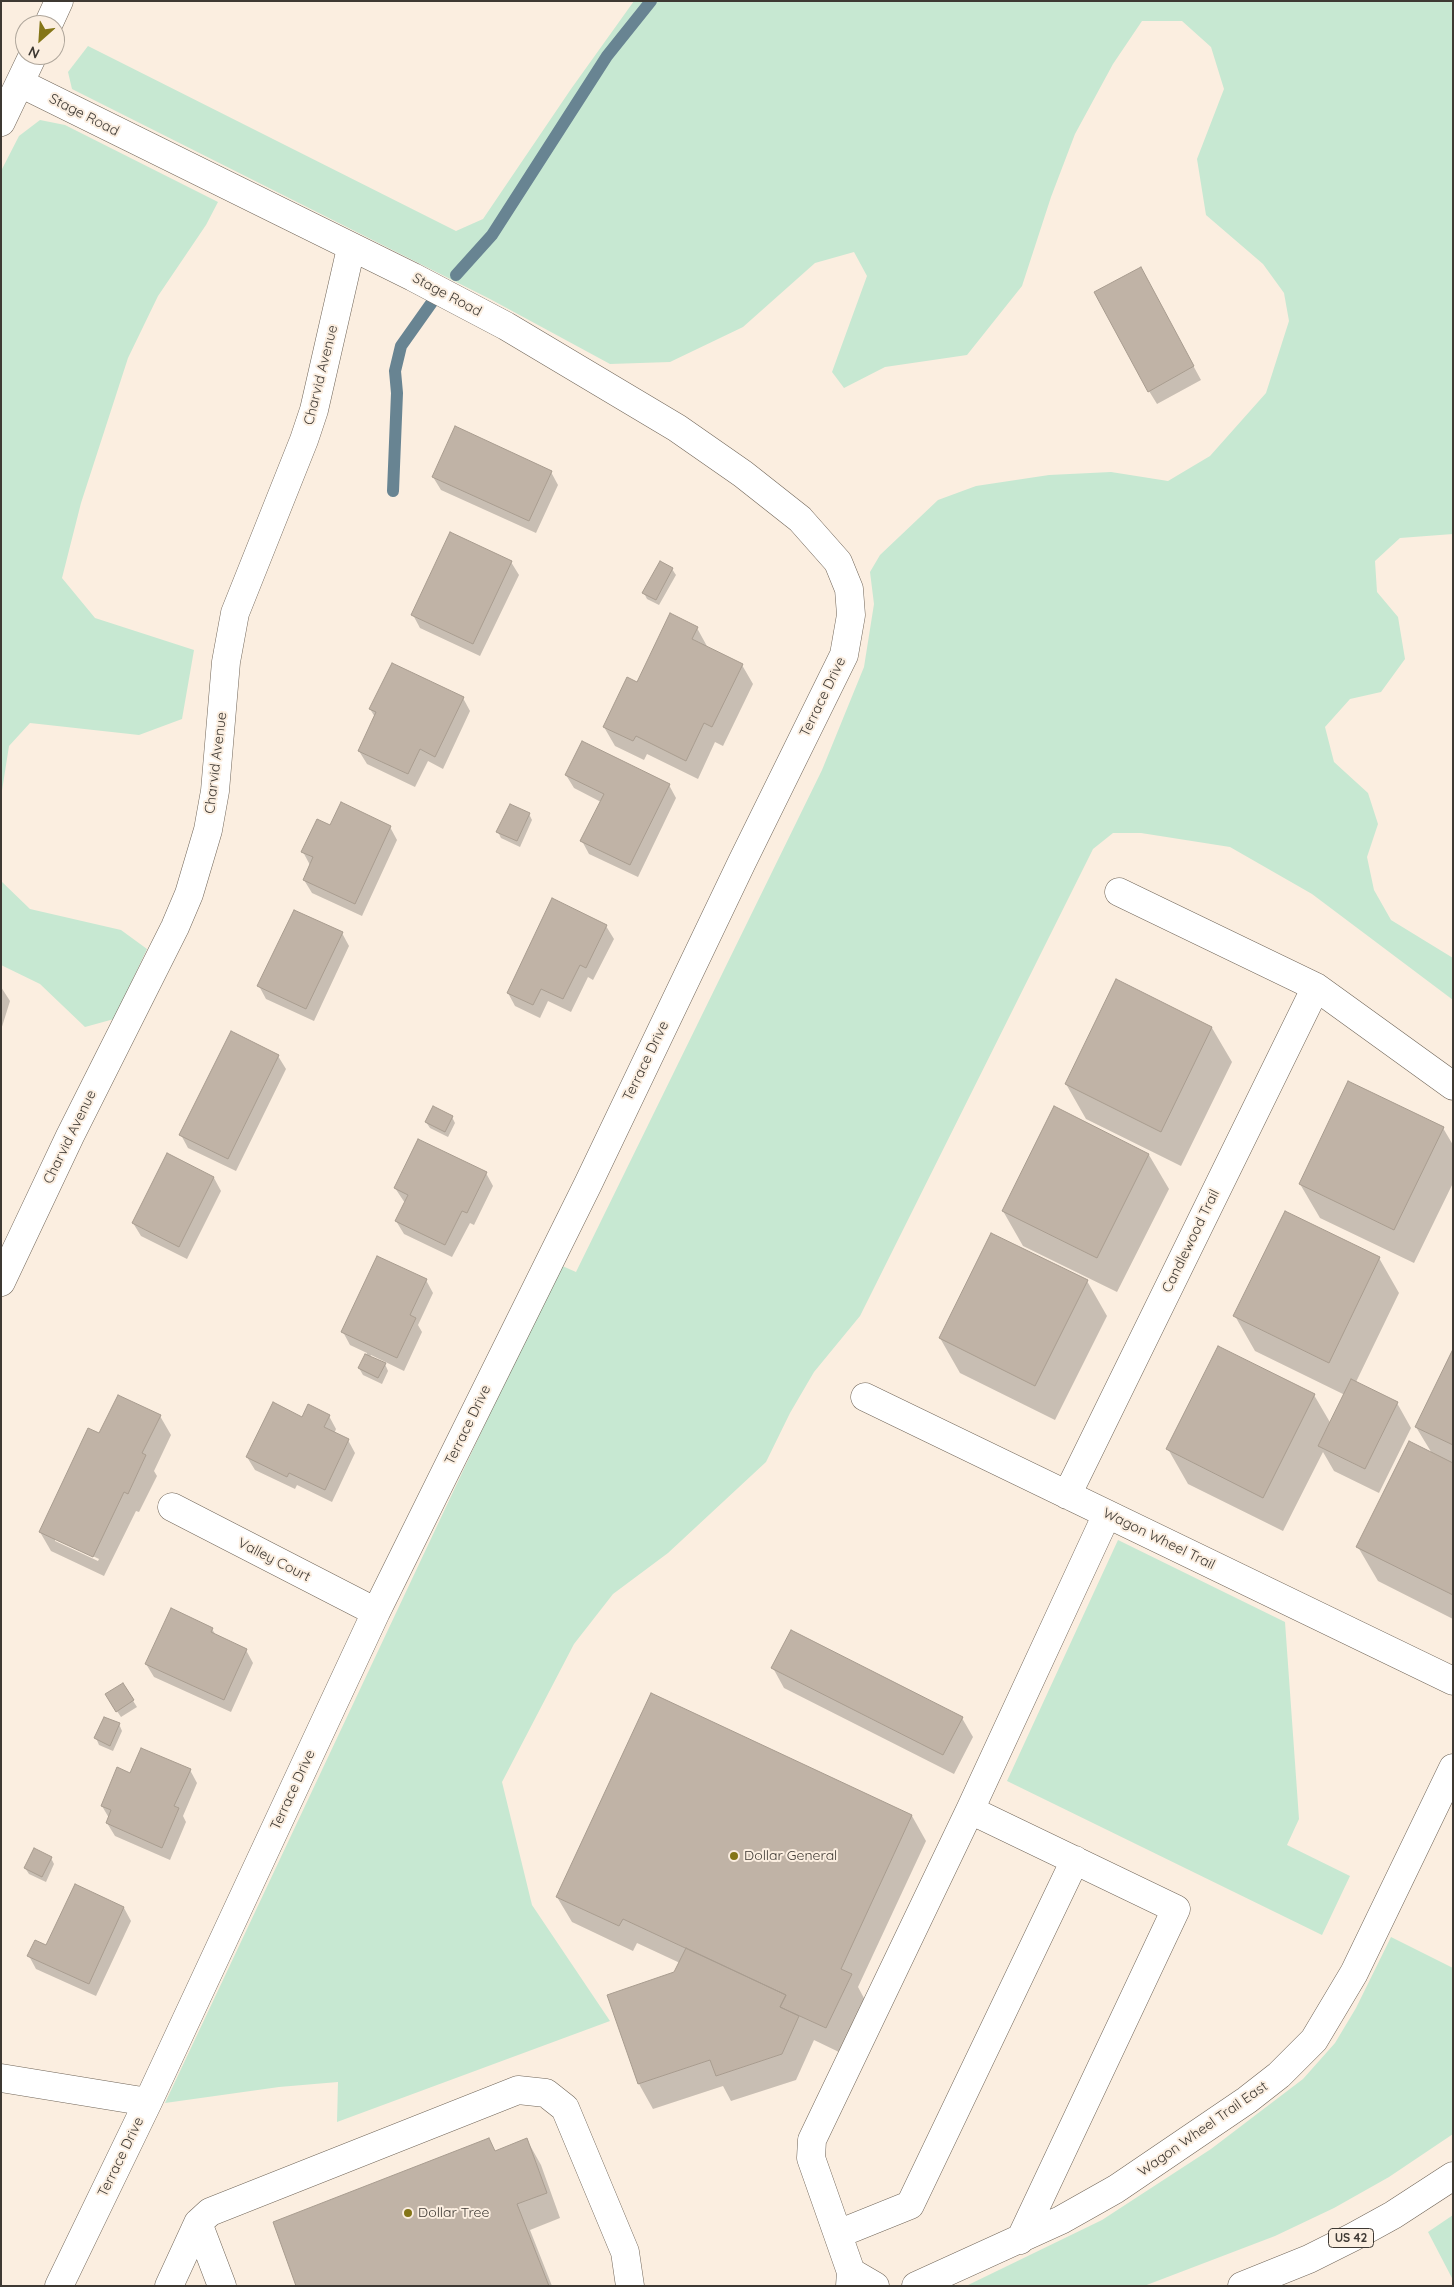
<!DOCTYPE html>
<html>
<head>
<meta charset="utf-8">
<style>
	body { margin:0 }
	#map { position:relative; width:1454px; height:2287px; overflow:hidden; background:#fbeee0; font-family:Quicksand,sans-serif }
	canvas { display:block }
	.frame { position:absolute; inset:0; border:2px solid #3e3933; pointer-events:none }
	.north { position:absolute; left:15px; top:15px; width:50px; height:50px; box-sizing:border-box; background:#fbeee0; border:1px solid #afa69b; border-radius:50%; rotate:206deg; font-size:14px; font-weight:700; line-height:20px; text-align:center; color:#3e3933 }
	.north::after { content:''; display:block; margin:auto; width:18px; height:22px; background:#847517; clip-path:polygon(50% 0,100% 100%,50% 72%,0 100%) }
</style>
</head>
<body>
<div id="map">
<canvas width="1454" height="2287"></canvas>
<div class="frame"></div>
<div class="north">N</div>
</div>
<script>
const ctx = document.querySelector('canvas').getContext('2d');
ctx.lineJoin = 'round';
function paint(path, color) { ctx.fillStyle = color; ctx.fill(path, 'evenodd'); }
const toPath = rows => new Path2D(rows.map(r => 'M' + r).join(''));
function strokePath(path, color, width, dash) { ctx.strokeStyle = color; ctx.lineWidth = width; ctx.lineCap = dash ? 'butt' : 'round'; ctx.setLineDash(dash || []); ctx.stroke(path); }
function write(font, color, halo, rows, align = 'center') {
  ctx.font = font + ' Quicksand,sans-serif'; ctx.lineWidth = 4; ctx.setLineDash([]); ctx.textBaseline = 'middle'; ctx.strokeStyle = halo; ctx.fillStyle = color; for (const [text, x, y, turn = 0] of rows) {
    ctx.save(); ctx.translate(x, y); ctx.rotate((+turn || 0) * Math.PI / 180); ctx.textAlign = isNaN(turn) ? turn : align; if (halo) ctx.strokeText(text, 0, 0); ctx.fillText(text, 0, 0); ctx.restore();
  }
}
const green = toPath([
	[634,1,1453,1,1453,534,1400,538,1375,561,1377,592,1398,617,1405,659,1381,692,1350,699,1325,727,1334,762,1368,793,1378,824,1367,857,1374,890,1391,920,1453,958,1453,1000,1312,894,1230,847,1141,833,1113,833,1093,849,860,1316,814,1372,790,1413,766,1462,668,1553,613,1594,574,1644,502,1782,532,1905,610,2021,337,2122,338,2082,279,2087,165,2103,560,1265,576,1272,822,770,864,667,874,604,870,572,880,555,938,500,976,486,1049,475,1111,472,1168,481,1210,456,1266,393,1289,321,1284,293,1263,264,1206,215,1197,159,1224,89,1211,47,1182,21,1142,21,1113,64,1075,134,1051,197,1022,286,967,355,885,367,844,388,832,372,867,276,854,252,815,263,743,327,670,362,610,364,490,299,72,89,68,72,88,46,456,231,483,219,571,89],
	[40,120,65,125,218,202,206,225,158,296,128,358,81,503,62,578,95,618,194,650,182,719,139,735,30,723,9,746,1,797,1,171,19,136],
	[1,881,30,909,121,930,147,949,114,1019,85,1027,40,984,1,965],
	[1118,1540,1285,1622,1299,1819,1287,1845,1350,1876,1322,1935,1007,1781],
	[1391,1937,1453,1968,1453,2134,1389,2177,1334,2208,1275,2236,1144,2286,966,2286,1102,2220,1211,2149,1303,2079,1335,2043,1356,2008],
	[1453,2215,1453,2280,1428,2232]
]);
const shadow = toPath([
	[1147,281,1201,380,1157,404,1149,391],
	[551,472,558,485,536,533,441,490,433,477],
	[511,562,519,575,480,656,420,628,413,615],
	[672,569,676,575,659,605,647,599,644,593],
	[697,628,708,648,742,665,753,684,723,746,715,742,698,779,647,754,644,760,615,746,604,727,637,683],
	[463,698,470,711,443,769,428,761,415,787,367,764,359,751,375,717,370,709],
	[566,775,669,785,676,798,638,877,589,854,582,841,601,802,574,788],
	[529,814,532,820,520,847,501,838,498,832],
	[330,827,390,827,397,840,362,916,312,893,304,880,310,865,303,852],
	[606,926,614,939,593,980,588,977,571,1012,548,1001,540,1018,515,1006,508,993],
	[342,933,349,946,314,1021,266,999,259,986],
	[1,987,10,1001,1,1030],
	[1212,1028,1232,1062,1181,1166,1086,1119,1066,1084],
	[278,1056,286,1069,236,1171,188,1148,181,1135],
	[452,1117,455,1123,448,1137,430,1128,426,1122],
	[1443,1128,1453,1145,1453,1183,1414,1263,1320,1218,1300,1184],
	[168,1155,214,1178,221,1191,187,1259,141,1236,133,1223],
	[1149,1155,1169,1189,1117,1292,1023,1246,1003,1211],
	[486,1173,493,1186,474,1225,470,1223,452,1257,404,1234,396,1221,405,1203,395,1188],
	[1379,1258,1399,1293,1356,1382,1397,1403,1411,1428,1379,1493,1334,1471,1323,1452,1283,1531,1188,1484,1168,1449,1314,1395,1331,1424,1345,1395,1255,1351,1235,1316],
	[426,1280,433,1293,418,1325,422,1332,404,1371,371,1355,370,1357,385,1364,388,1371,382,1384,363,1375,359,1368,367,1353,350,1345,343,1332],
	[1087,1281,1107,1316,1055,1420,960,1373,940,1338],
	[1453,1352,1453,1619,1378,1581,1358,1547,1433,1455,1416,1427],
	[160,1416,171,1435,154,1471,157,1476,139,1512,136,1511,104,1576,51,1551,40,1532,100,1435],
	[55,1538,99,1559,98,1561,55,1541],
	[329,1416,336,1429,334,1434,348,1440,355,1453,332,1502,297,1485,295,1489,255,1470,247,1457,302,1418],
	[212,1629,217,1637,246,1650,253,1663,231,1712,154,1677,146,1664],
	[773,1668,962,1718,973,1737,954,1774,784,1688],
	[123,1685,137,1707,121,1717,110,1701],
	[651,1695,912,1816,926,1841,858,1987,865,2000,841,2053,814,2040,796,2080,731,2101,723,2086,653,2109,639,2084,680,1963,637,1943,633,1951,572,1922,557,1897],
	[119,1724,122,1731,113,1751,99,1745,96,1738],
	[190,1770,197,1783,183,1816,186,1822,170,1860,115,1836,107,1823,109,1818,102,1806,130,1774],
	[51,1858,54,1864,46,1882,29,1874,25,1868],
	[76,1885,124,1908,131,1921,96,1996,36,1969,29,1956,47,1947],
	[527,2140,541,2165,560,2218,530,2230,552,2286,298,2286,495,2152]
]);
const stream = toPath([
	[456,275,492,235,607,56,651,1],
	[393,491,397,393,395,371,401,346,435,298]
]);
const building = toPath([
	[1141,267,1194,366,1148,392,1094,292,1141,267],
	[455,426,552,471,529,521,432,477,455,426],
	[450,532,512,561,473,644,411,615,450,532],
	[660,561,673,568,656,600,642,593,660,561],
	[670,613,698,627,692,639,743,664,712,727,704,723,686,761,636,736,633,741,603,727,627,677,637,682,670,613],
	[392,663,464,697,435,757,420,749,408,774,358,751,376,712,369,709,392,663],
	[582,741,670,784,630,865,580,841,604,794,565,775,582,741],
	[341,802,391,826,355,904,303,880,313,857,301,852,317,819,330,825,341,802],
	[510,804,530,813,517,841,496,832,510,804],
	[552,898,607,925,586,968,580,965,563,999,541,989,533,1005,507,993,552,898],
	[294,910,343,932,306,1009,257,986,294,910],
	[1116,979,1212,1027,1161,1132,1065,1084,1116,979],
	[231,1031,279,1055,228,1159,179,1135,231,1031],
	[1348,1081,1444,1127,1394,1230,1299,1184,1348,1081],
	[433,1106,453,1116,445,1132,425,1122,433,1106],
	[1054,1106,1149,1154,1097,1258,1002,1211,1054,1106],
	[418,1139,487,1172,467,1213,462,1211,445,1245,395,1221,408,1195,394,1188,418,1139],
	[167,1153,214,1177,179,1247,132,1223,167,1153],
	[1285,1211,1380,1257,1329,1363,1233,1316,1285,1211],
	[991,1233,1088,1280,1035,1386,939,1338,991,1233],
	[377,1256,427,1279,410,1315,416,1318,397,1358,341,1332,377,1256],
	[1218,1346,1315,1394,1263,1498,1166,1449,1218,1346],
	[1453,1349,1453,1445,1415,1427,1453,1349],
	[365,1354,386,1363,378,1378,358,1368,365,1354],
	[1351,1379,1398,1402,1365,1469,1318,1446,1351,1379],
	[118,1395,161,1415,142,1453,146,1455,128,1494,124,1492,93,1557,39,1532,88,1428,99,1433,118,1395],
	[273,1402,302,1417,308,1404,330,1415,324,1427,349,1439,325,1490,289,1473,287,1477,246,1457,273,1402],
	[1409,1441,1453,1463,1453,1595,1356,1547,1409,1441],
	[171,1608,213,1628,211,1632,247,1649,224,1700,145,1664,171,1608],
	[791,1630,963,1717,943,1755,771,1668,791,1630],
	[123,1683,134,1700,116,1712,105,1694,123,1683],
	[651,1693,912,1815,841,1969,852,1974,826,2028,780,2007,786,1995,623,1919,619,1926,556,1897,651,1693],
	[104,1717,120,1723,110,1746,94,1738,104,1717],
	[141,1748,191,1769,174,1806,179,1808,162,1848,106,1823,111,1810,101,1806,117,1767,130,1773,141,1748],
	[34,1848,52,1857,42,1877,24,1868,34,1848],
	[75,1884,124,1907,89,1984,27,1956,35,1940,46,1945,75,1884],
	[686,1948,786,1995,780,2007,799,2016,782,2054,716,2076,710,2060,638,2084,607,1995,674,1972,686,1948],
	[489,2138,495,2151,527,2138,547,2193,517,2204,549,2286,296,2286,273,2222,489,2138]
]);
const minor = toPath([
	[48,25,59,1],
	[20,83,413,277,506,326,677,428,743,474,800,519,838,562,849,589,851,615,844,655,742,862,588,1184,376,1612,148,2102,59,2286],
	[1,122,33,55],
	[1119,892,1316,987,1453,1086],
	[1,1282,70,1136,175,927,189,894,208,830,215,791,226,662,235,613,304,440,314,410,351,248],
	[865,1397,1453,1681],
	[1067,1495,1316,987],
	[172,1507,376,1612],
	[970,1810,1176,1909,1020,2240],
	[1,2078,148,2102],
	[198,2223,222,2286],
	[838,2234,910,2205,1075,1860],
	[851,2272,875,2286],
	[169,2286,198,2223,210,2212,518,2090,546,2093,565,2108,625,2252,630,2286],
	[850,2286,851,2272,811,2158,812,2140,970,1810,1107,1514],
	[916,2286,1061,2220,1116,2189,1247,2100,1279,2075,1314,2040,1354,1973,1453,1768]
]);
const major = toPath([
	[1242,2286,1309,2259,1353,2237,1393,2215,1453,2176]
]);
const markers = [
	[734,1856,5,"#847517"],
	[408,2213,5,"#847517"]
];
const shields = [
	[1351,2238,45]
];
const shieldNames = [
	["US 42",1351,2238]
];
const streetNames = [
	["Stage Road",84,115,27],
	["Stage Road",447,295,28],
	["Charvid Avenue",321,375,-76],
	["Terrace Drive",823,697,-64],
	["Charvid Avenue",216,763,-83],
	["Terrace Drive",646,1061,-64],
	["Charvid Avenue",70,1137,-64],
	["Candlewood Trail",1191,1241,-64],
	["Terrace Drive",468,1425,-64],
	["Wagon Wheel Trail",1159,1539,26],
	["Valley Court",274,1560,27],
	["Terrace Drive",293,1790,-65],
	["Wagon Wheel Trail East",1203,2129,-35],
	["Terrace Drive",121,2157,-64]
];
const poiNames = [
	["Dollar General",744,1856],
	["Dollar Tree",418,2213]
];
paint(green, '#c7e8d2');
paint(shadow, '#0003');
strokePath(stream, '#688492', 12);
paint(building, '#c0b3a6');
strokePath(building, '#a89c8f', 1);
strokePath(minor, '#706558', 29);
strokePath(major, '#706558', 29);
strokePath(minor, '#fff', 28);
strokePath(major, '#fff', 28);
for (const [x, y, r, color] of markers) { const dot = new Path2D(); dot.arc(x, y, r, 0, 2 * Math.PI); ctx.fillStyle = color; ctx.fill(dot); strokePath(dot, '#fbeee0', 2); }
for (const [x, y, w] of shields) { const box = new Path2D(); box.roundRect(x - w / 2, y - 9.5, w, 19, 4); ctx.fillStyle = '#fbeee0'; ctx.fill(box); strokePath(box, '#3e3933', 1); }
write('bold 12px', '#3e3933', null, shieldNames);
write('14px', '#3e3933', '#fbeee0', streetNames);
write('14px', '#3e3933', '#fbeee0', poiNames, 'left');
</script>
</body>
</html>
